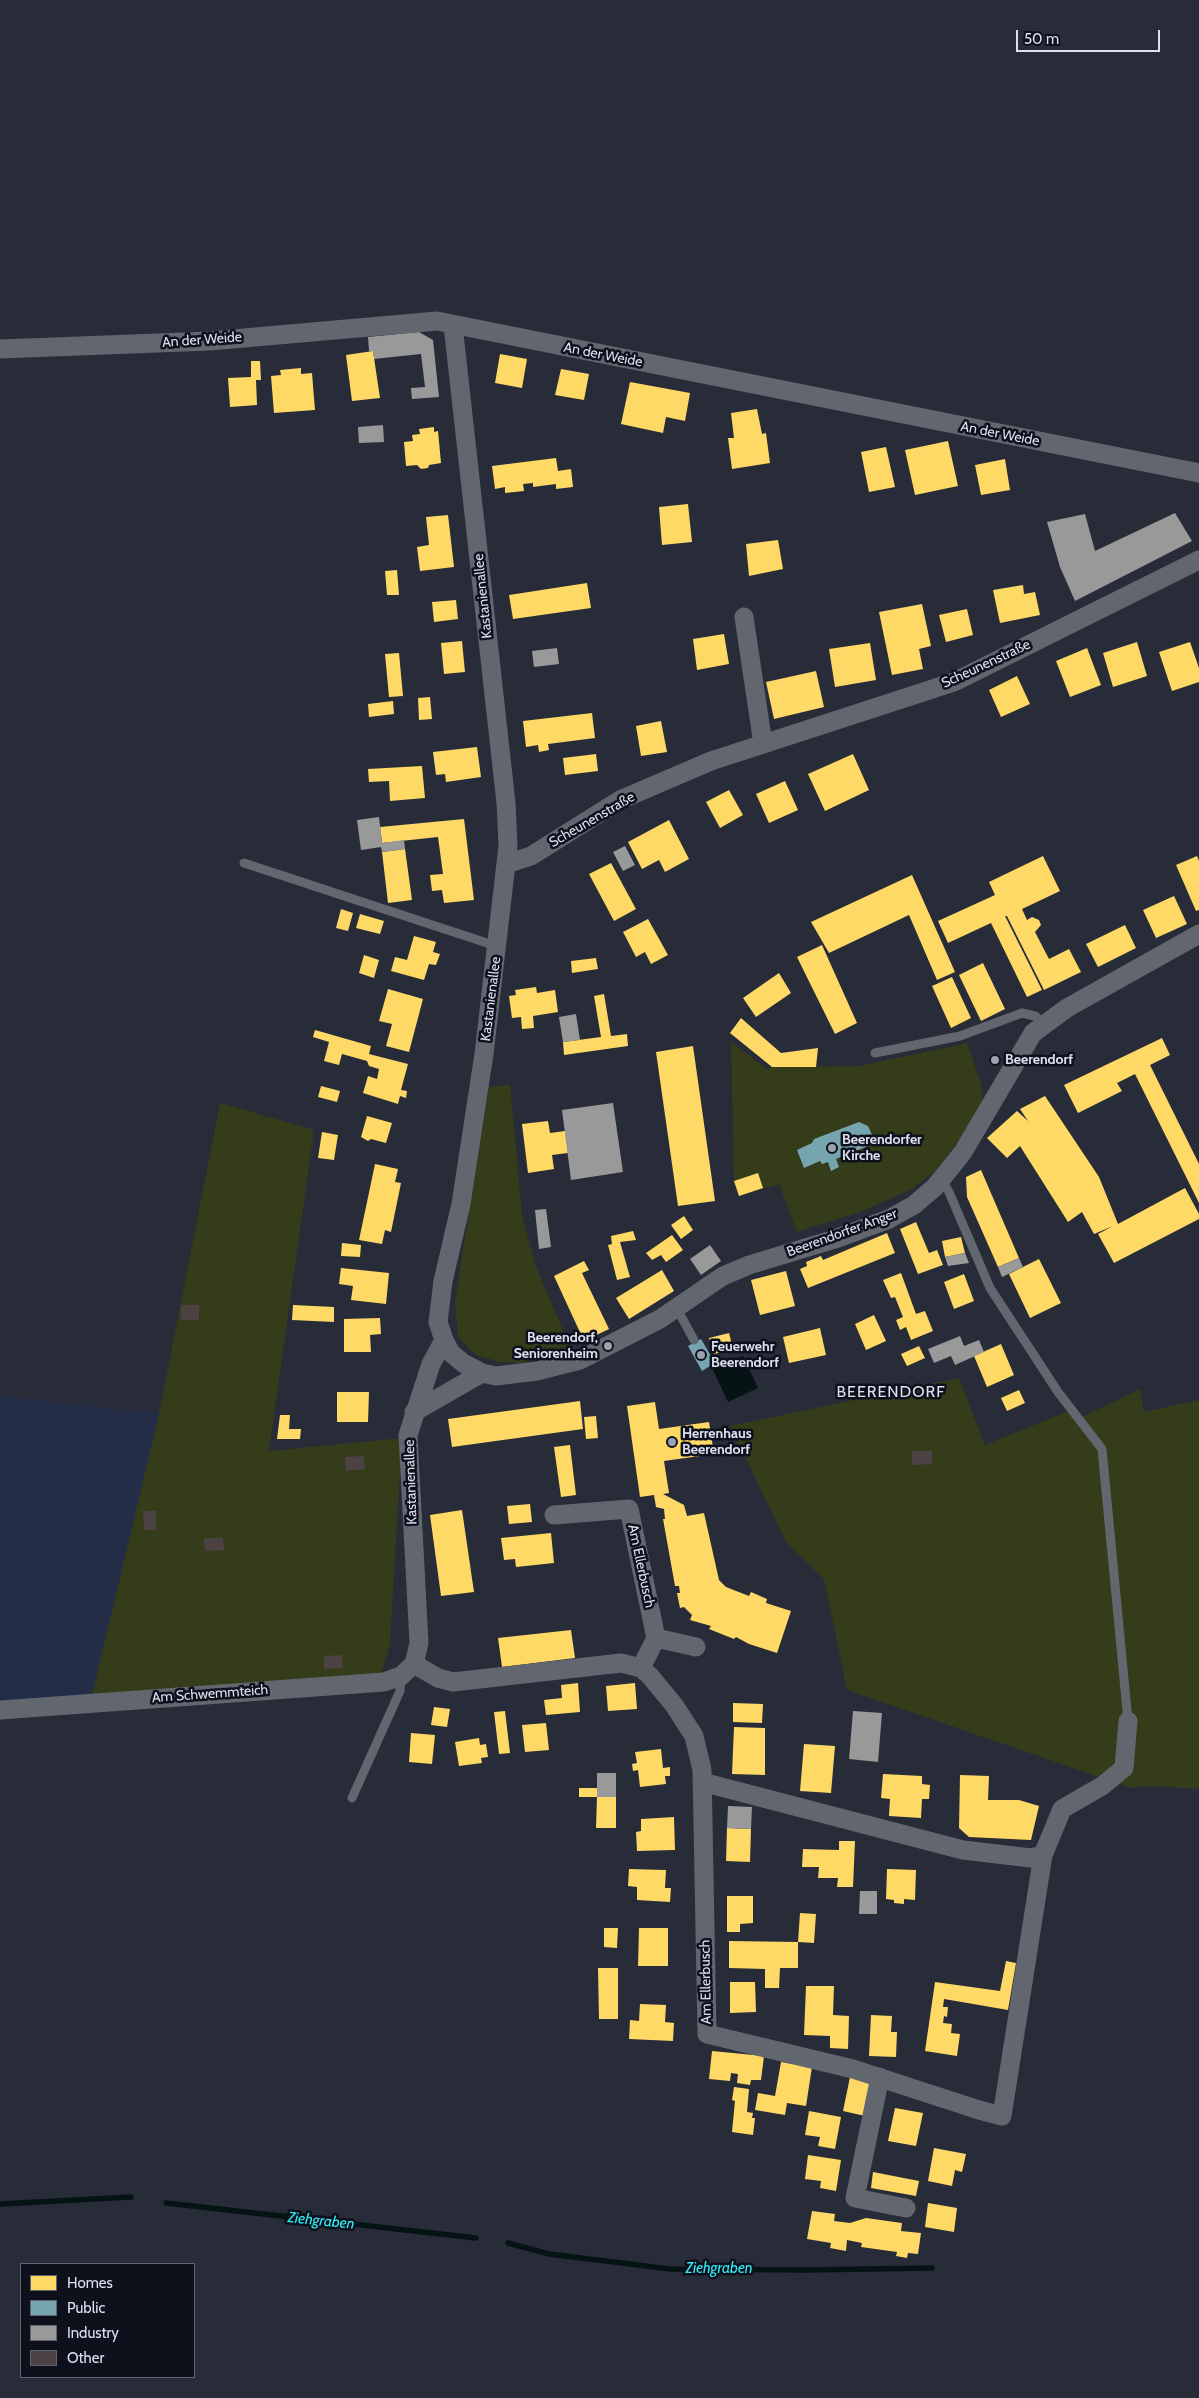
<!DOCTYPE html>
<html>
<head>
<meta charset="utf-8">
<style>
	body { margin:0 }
	#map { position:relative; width:1199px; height:2398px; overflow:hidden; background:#272c38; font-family:Cabin,sans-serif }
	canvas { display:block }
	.legend { position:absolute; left:20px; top:2263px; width:175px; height:115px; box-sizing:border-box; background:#0e111c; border:1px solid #606471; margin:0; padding:6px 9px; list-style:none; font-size:15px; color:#dae0f0 }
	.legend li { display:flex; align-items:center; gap:10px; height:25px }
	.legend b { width:25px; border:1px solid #606471 }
	.scale { position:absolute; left:1016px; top:30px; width:144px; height:22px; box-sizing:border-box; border:2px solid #dae0f0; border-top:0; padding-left:6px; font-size:15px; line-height:18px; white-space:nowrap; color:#dae0f0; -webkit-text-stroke:4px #0e111c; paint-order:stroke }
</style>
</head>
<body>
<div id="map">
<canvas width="1199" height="2398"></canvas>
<ul class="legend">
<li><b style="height:14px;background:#ffd966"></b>Homes</li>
<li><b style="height:14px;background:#76a5af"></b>Public</li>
<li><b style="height:14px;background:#999"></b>Industry</li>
<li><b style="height:14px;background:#4c4243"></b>Other</li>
</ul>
<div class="scale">50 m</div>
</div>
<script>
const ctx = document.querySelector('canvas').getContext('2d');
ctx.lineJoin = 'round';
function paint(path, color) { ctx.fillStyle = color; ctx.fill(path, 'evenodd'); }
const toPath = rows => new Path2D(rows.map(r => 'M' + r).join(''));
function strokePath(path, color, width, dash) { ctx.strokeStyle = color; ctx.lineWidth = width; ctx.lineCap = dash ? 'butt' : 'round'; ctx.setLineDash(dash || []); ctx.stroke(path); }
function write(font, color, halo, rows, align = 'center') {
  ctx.font = font + ' Cabin,sans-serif'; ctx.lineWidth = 5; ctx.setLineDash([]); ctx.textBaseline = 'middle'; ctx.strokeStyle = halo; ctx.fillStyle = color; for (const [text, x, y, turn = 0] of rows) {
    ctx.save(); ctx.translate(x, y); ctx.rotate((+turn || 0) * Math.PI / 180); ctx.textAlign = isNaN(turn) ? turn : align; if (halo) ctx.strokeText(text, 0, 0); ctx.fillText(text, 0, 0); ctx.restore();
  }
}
const built = toPath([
	[0,1396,159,1414,91,1699,0,1703]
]);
const green = toPath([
	[731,1042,768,1070,772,1067,860,1066,967,1043,981,1084,983,1101,971,1125,935,1171,912,1189,863,1211,797,1232,779,1184,739,1196,734,1181],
	[510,1085,522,1215,535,1264,572,1352,520,1363,500,1362,476,1355,458,1337,455,1301,489,1087],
	[220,1103,314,1130,269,1451,402,1438,390,1644,381,1674,91,1699,159,1414],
	[959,1378,985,1445,1066,1412,1084,1416,1140,1389,1144,1412,1199,1400,1199,1789,1154,1786,1131,1788,847,1690,824,1579,786,1542,730,1426]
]);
const water = toPath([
	[743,1356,758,1388,728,1402,713,1370]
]);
const homes = toPath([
	[373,351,380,398,352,401,346,355],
	[500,354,527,359,522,388,495,383],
	[251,361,260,361,261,380,256,380,257,405,230,407,228,378,251,377],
	[301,368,301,374,312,373,315,410,274,413,271,376,281,375,280,370],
	[561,369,589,374,584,400,555,395],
	[630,382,690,393,685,421,666,417,663,433,621,424],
	[757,409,762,434,766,433,770,463,732,469,728,438,734,438,731,413],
	[434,427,434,432,438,431,441,463,429,465,428,468,421,469,417,465,406,466,404,442,413,441,412,435,420,434,419,429],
	[948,441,958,486,915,495,905,450],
	[886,447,895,487,869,492,861,452],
	[556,458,558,471,571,469,573,487,556,489,556,484,533,487,533,483,523,484,524,491,505,493,505,487,495,489,492,466],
	[1005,459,1010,490,981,495,975,465],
	[688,504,692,542,662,545,659,507],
	[448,515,454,567,420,571,417,547,429,545,426,517],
	[778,540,783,569,749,576,746,544],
	[397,570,399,595,387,595,385,571],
	[587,583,591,608,513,619,509,595],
	[1023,585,1024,594,1035,592,1040,615,1000,623,993,590],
	[456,600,458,619,434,622,432,602],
	[922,604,931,646,919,649,923,669,892,675,879,612],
	[967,609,973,635,946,642,939,615],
	[724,634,729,664,697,670,693,639],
	[462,641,465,672,444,674,441,643],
	[1137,642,1147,676,1113,687,1103,653],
	[1190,642,1199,668,1199,682,1172,691,1159,652],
	[870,643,876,680,835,687,829,649],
	[1087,648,1101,685,1070,697,1056,661],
	[399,653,403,696,389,697,385,654],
	[816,671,824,707,774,719,766,682],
	[1017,676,1030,704,1001,717,989,690],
	[430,697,432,719,419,720,418,698],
	[393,701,394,714,369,717,368,704],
	[592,713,595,738,548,744,549,750,539,752,538,745,526,747,523,721],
	[661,721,667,752,641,756,636,726],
	[477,747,481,777,446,782,445,774,436,775,433,752],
	[596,754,598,771,565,775,563,758],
	[853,754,869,790,825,811,808,774],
	[422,766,425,798,390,801,389,781,369,782,368,769],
	[785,781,798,810,769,823,756,794],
	[729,790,743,815,720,828,706,802],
	[464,819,474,900,444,903,442,890,432,891,430,875,443,874,438,837,382,843,380,827],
	[669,820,689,859,665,872,659,860,642,869,628,842],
	[405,849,412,900,388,903,382,852],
	[1043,856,1060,891,1022,909,1027,920,1032,917,1039,920,1041,925,1035,932,1049,959,1069,949,1081,972,1044,990,1007,916,1005,916,1042,990,1027,997,991,923,948,943,938,921,995,895,989,882],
	[1197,856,1199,861,1199,910,1196,911,1176,865],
	[611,863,636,909,614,921,589,874],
	[912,875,955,972,937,980,909,915,829,953,811,922],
	[1174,896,1187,924,1156,938,1143,910],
	[341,909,353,913,348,931,336,928],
	[360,914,384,921,380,934,356,928],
	[648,919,668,955,651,964,645,952,636,957,623,932],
	[1125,925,1136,948,1098,967,1086,944],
	[414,936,436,942,433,952,440,954,436,965,429,964,424,980,391,971,395,957,407,960],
	[822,945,857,1023,835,1034,797,957],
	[364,955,379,960,374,978,359,973],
	[596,958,598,969,572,973,571,961],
	[983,963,1005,1009,981,1021,959,975],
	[779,973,791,993,756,1017,743,998],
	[952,977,971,1018,951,1028,932,986],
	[536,987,537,993,555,990,558,1012,533,1016,534,1028,522,1029,521,1017,512,1018,509,996,516,995,515,990],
	[388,989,423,999,409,1052,386,1046,392,1024,379,1021],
	[604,994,611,1036,627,1034,628,1046,564,1055,563,1042,601,1037,594,996],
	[741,1018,781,1053,818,1048,816,1067,772,1067,730,1033],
	[315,1030,371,1046,369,1054,408,1064,401,1090,407,1091,406,1098,400,1096,398,1104,363,1093,368,1076,377,1079,379,1069,369,1066,367,1061,342,1054,339,1065,324,1061,329,1042,313,1037],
	[1162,1038,1170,1055,1150,1065,1199,1164,1199,1203,1135,1074,1117,1083,1122,1091,1078,1113,1064,1085],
	[693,1046,715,1201,678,1206,656,1052],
	[321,1086,340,1091,337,1102,318,1097],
	[1045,1096,1099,1177,1118,1224,1185,1188,1199,1214,1199,1219,1114,1263,1098,1234,1113,1226,1094,1234,1082,1212,1068,1222,1020,1146,1007,1158,987,1138,1017,1111,1028,1121,1020,1109],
	[367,1116,392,1123,386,1143,371,1139,368,1141,361,1137],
	[548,1121,550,1133,565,1131,568,1153,552,1155,554,1169,528,1173,522,1124],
	[322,1132,338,1135,334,1160,318,1158],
	[375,1164,398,1169,395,1182,401,1183,391,1232,385,1230,382,1244,359,1240],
	[981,1170,1019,1258,998,1267,967,1197,966,1177],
	[758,1173,763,1188,739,1196,734,1181],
	[684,1216,693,1230,681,1239,671,1225],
	[916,1222,929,1253,937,1250,943,1265,918,1274,900,1229],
	[633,1231,636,1240,620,1242,630,1277,617,1280,608,1245,612,1244,611,1236],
	[887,1233,895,1253,808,1288,800,1269,807,1266,806,1262,821,1256,823,1260],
	[672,1235,683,1250,666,1262,661,1255,652,1260,646,1253],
	[961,1237,965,1253,945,1257,942,1241],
	[342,1243,361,1245,360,1257,341,1256],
	[1039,1259,1061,1303,1030,1318,1009,1274],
	[584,1261,589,1270,582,1273,609,1329,584,1341,554,1276],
	[341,1268,389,1273,386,1304,351,1300,353,1286,339,1284],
	[662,1270,674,1291,629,1319,616,1298],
	[786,1271,795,1306,760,1315,751,1280],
	[901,1273,916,1314,925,1311,933,1331,911,1340,906,1327,900,1330,896,1320,903,1317,895,1297,891,1298,883,1280],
	[964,1274,974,1301,954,1309,944,1282],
	[293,1305,334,1307,334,1322,292,1320],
	[874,1315,886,1341,866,1350,855,1324],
	[380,1318,381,1334,370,1335,371,1352,344,1352,344,1319],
	[820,1328,826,1355,789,1363,783,1337],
	[729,1333,733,1349,714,1354,709,1338],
	[1001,1344,1014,1375,987,1387,974,1356],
	[919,1346,925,1358,907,1366,901,1354],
	[1019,1390,1025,1403,1007,1411,1001,1398],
	[337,1392,369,1392,368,1422,337,1422],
	[580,1401,583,1429,452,1447,448,1419],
	[655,1402,659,1429,709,1422,714,1454,664,1461,669,1493,663,1494,684,1505,687,1516,704,1513,719,1580,726,1587,749,1596,751,1592,767,1599,766,1603,791,1611,777,1653,749,1644,736,1637,734,1639,709,1629,711,1626,690,1620,692,1615,684,1607,680,1608,677,1593,680,1593,679,1586,675,1586,663,1519,665,1519,664,1509,656,1507,654,1495,640,1497,627,1406],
	[280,1415,290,1415,289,1429,301,1429,300,1439,277,1439],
	[596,1416,598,1438,586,1439,584,1417],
	[570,1445,576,1495,561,1497,554,1447],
	[530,1504,532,1522,509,1524,507,1506],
	[462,1510,474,1592,441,1596,430,1515],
	[551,1533,554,1563,516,1567,515,1559,504,1560,501,1538],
	[571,1630,575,1658,502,1667,498,1638],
	[578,1683,580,1712,546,1715,544,1700,562,1698,561,1685],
	[635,1683,637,1709,608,1711,606,1686],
	[733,1703,763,1704,762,1723,733,1722],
	[434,1707,450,1709,447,1727,431,1725],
	[505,1711,510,1753,499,1754,494,1712],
	[546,1723,549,1750,525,1752,522,1725],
	[734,1727,765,1728,765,1775,732,1774],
	[411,1733,435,1735,432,1764,409,1762],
	[479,1738,480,1745,486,1744,488,1757,481,1758,482,1763,459,1766,455,1742],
	[804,1744,835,1746,831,1793,800,1791],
	[661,1749,663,1768,670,1767,670,1776,665,1776,666,1784,640,1787,638,1770,633,1771,632,1764,637,1763,635,1752],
	[883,1774,922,1776,922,1784,930,1785,929,1799,922,1799,921,1818,889,1816,890,1799,881,1798],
	[960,1775,989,1776,988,1800,1019,1800,1039,1806,1031,1840,969,1837,959,1828],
	[579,1788,597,1788,597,1797,579,1797],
	[597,1797,616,1797,616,1828,596,1828],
	[674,1817,675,1850,637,1851,636,1832,641,1831,641,1819],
	[727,1828,751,1829,750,1862,726,1861],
	[839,1841,855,1841,853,1887,837,1887,838,1878,818,1878,819,1867,802,1867,803,1849,839,1850],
	[629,1869,666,1870,665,1888,671,1888,670,1902,637,1900,637,1887,628,1886],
	[887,1869,916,1870,915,1900,904,1899,904,1904,894,1903,894,1900,886,1899],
	[727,1896,753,1896,753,1923,740,1924,740,1932,727,1932],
	[800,1913,816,1914,814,1943,798,1942],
	[604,1928,618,1928,617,1948,604,1947],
	[639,1928,668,1928,668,1966,638,1966],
	[729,1941,798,1942,798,1968,780,1968,779,1988,765,1988,765,1969,729,1968],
	[1006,1961,1016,1963,1008,2010,944,1999,943,2007,948,2007,947,2017,944,2016,943,2023,952,2024,951,2033,960,2034,957,2056,925,2051,935,1982,1000,1991],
	[598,1968,618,1968,618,2019,599,2019],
	[730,1982,755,1982,756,2012,730,2013],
	[806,1986,834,1986,833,2015,849,2016,848,2049,830,2048,830,2036,804,2035],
	[640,2004,666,2005,665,2022,674,2023,673,2041,629,2039,630,2020,639,2021],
	[871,2015,892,2016,891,2032,897,2032,896,2057,869,2056],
	[712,2051,764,2056,761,2080,751,2080,750,2085,737,2083,738,2074,731,2073,730,2081,709,2079],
	[781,2062,812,2067,806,2106,787,2103,785,2115,755,2110,758,2093,775,2096],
	[850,2077,872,2082,865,2116,843,2111],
	[734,2087,749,2089,747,2112,753,2113,752,2118,755,2118,753,2135,732,2132,735,2101,732,2100],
	[895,2108,923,2113,916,2146,888,2141],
	[809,2111,841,2117,835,2149,818,2146,820,2137,805,2135],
	[934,2148,966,2154,962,2172,955,2170,952,2186,928,2181],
	[808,2155,841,2160,836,2191,820,2188,821,2181,805,2179],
	[873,2172,919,2181,916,2196,871,2188],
	[928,2203,957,2208,954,2232,925,2227],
	[812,2211,835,2214,834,2221,850,2223,866,2218,902,2223,901,2231,921,2233,918,2254,908,2253,907,2258,896,2256,897,2252,861,2247,862,2243,847,2240,846,2251,830,2248,831,2243,807,2239]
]);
const public = toPath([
	[859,1122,868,1126,873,1137,868,1146,836,1159,839,1167,831,1171,828,1162,822,1164,820,1161,804,1168,797,1150,812,1143,814,1139],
	[701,1339,715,1363,702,1371,688,1346]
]);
const industry = toPath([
	[419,332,433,340,439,397,412,399,411,388,425,387,421,354,374,359,373,351,369,351,368,337],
	[383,425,384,442,359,443,358,427],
	[1175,513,1192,541,1075,601,1060,567,1047,522,1085,514,1095,551],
	[557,648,559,664,534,667,532,651],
	[379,817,382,843,404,840,405,849,382,852,381,847,361,850,357,820],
	[625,846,635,865,623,871,613,852],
	[576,1014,580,1040,563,1042,559,1017],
	[613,1103,623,1172,571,1180,562,1110],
	[546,1209,551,1247,539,1249,535,1210],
	[710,1245,721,1261,701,1275,690,1259],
	[965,1253,969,1263,948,1266,945,1257],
	[1019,1258,1023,1267,1002,1277,998,1267],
	[960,1336,964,1346,979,1340,984,1352,955,1365,951,1356,934,1363,928,1349],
	[853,1711,882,1713,878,1762,849,1759],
	[597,1773,616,1773,616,1797,597,1797],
	[728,1806,752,1807,751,1829,727,1828],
	[860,1891,877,1891,877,1914,859,1914]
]);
const stream = toPath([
	[166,2203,476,2238],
	[0,2204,131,2197],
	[508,2243,549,2254,670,2269,805,2270,932,2268]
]);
const building = toPath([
	[181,1305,199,1305,199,1320,181,1320],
	[912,1451,932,1451,932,1464,912,1465],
	[364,1456,365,1469,346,1471,345,1457],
	[143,1511,156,1511,156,1530,144,1530],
	[223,1537,224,1550,205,1551,204,1539],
	[342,1655,343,1668,324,1669,324,1656]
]);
const service = toPath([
	[244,863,487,943,498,944],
	[875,1053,960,1036,1022,1013,1035,1016,1045,1024],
	[941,1179,949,1192,990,1288,1058,1392,1102,1449,1128,1721],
	[676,1307,694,1340],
	[352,1798,400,1691,401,1676]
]);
const minor = toPath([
	[453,325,506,803,508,846,484,1054,461,1204,443,1281,438,1322,444,1340,451,1353,463,1363,482,1373,496,1376,537,1371,580,1360,660,1319,723,1276,749,1265,835,1239,889,1219,914,1205,935,1187,963,1152,1033,1033,1067,1008,1199,934],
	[0,349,210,341,437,321,1199,473],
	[744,617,763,744],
	[506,864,531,856,620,800,711,761,954,682,1199,560],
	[414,1412,482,1373],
	[554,1515,629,1509,656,1638,641,1668],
	[656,1638,696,1647],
	[414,1664,438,1678,453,1682,621,1663,641,1668,650,1676,674,1705,694,1736,702,1770,707,2034,853,2069,979,2110,1002,2116,1043,1855,1062,1809,1102,1786,1124,1768,1128,1721],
	[0,1710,384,1682,401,1676,414,1664,419,1643,408,1435,431,1364,444,1340],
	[702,1782,963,1850,1031,1858,1043,1855],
	[880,2077,855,2198,906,2208]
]);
const markers = [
	[995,1060,5,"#9ba1b0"],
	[832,1148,5,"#9ba1b0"],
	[608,1346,5,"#9ba1b0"],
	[701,1355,5,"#9ba1b0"],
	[672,1442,5,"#9ba1b0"]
];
const streetNames = [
	["An der Weide",202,340,-4],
	["An der Weide",603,355,11],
	["An der Weide",1000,434,11],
	["Kastanienallee",483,596,-96],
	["Scheunenstraße",986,664,-25],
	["Scheunenstraße",592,820,-30],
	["Kastanienallee",491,999,-83],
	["Beerendorfer Anger",842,1233,-20],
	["Kastanienallee",411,1482,-92],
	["Am Ellerbusch",641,1566,78],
	["Am Schwemmteich",210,1694,-4],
	["Am Ellerbusch",706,1982,-91]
];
const poiNames = [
	["Beerendorf",1005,1060],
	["Beerendorfer",842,1140],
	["Kirche",842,1156],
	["Beerendorf,",598,1338,"right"],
	["Seniorenheim",598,1354,"right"],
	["Feuerwehr",711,1347],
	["Beerendorf",711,1363],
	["Herrenhaus",682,1434],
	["Beerendorf",682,1450]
];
const waterNames = [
	["Ziehgraben",321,2221,6],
	["Ziehgraben",719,2269]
];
const quarterNames = [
	["BEERENDORF",891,1392]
];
paint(built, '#242d48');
paint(green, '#353c1a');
paint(water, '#051315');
paint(homes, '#ffd966');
paint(public, '#76a5af');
paint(industry, '#999');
strokePath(stream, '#051315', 5.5);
paint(building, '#4c4243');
strokePath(service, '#62666f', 9);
strokePath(minor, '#62666f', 19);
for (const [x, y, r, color] of markers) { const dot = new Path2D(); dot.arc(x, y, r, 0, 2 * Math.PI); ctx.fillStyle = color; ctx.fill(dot); strokePath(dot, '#0e111c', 2); }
write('14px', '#dae0f0', '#0e111c', streetNames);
write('bold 14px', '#dae0f0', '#0e111c', poiNames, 'left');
write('italic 15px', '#2feff8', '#0e111c', waterNames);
ctx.letterSpacing = '1px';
write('16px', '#dae0f0', '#0e111c', quarterNames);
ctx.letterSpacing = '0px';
</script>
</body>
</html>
